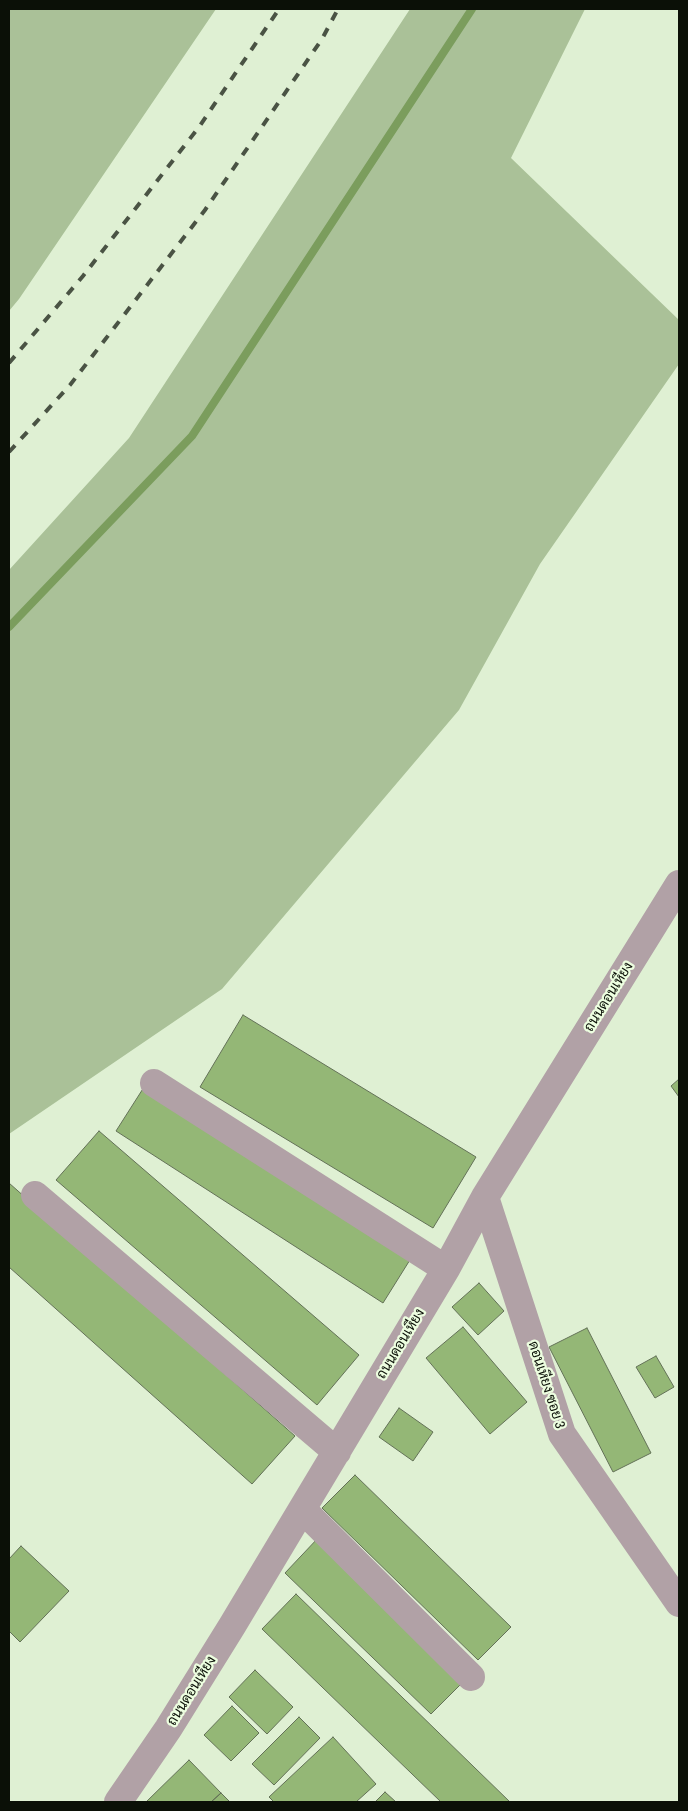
<!DOCTYPE html>
<html>
<head>
<meta charset="utf-8">
<style>
	body { margin:0 }
	#map { position:relative; width:688px; height:1811px; overflow:hidden; background:#dff0d3; font-family:"Archivo Narrow",sans-serif }
	canvas { display:block }
	.frame { position:absolute; inset:0; border:10px solid #0b1007; pointer-events:none }
</style>
</head>
<body>
<div id="map">
<canvas width="688" height="1811"></canvas>
<div class="frame"></div>
</div>
<script>
const ctx = document.querySelector('canvas').getContext('2d');
ctx.lineJoin = 'round';
function paint(path, color) { ctx.fillStyle = color; ctx.fill(path, 'evenodd'); }
const toPath = rows => new Path2D(rows.map(r => 'M' + r).join(''));
function strokePath(path, color, width, dash) { ctx.strokeStyle = color; ctx.lineWidth = width; ctx.lineCap = dash ? 'butt' : 'round'; ctx.setLineDash(dash || []); ctx.stroke(path); }
function write(font, color, halo, rows, align = 'center') {
  ctx.font = font + ' "Archivo Narrow",Sarabun,sans-serif'; ctx.lineWidth = 4.5; ctx.setLineDash([]); ctx.textBaseline = 'middle'; ctx.strokeStyle = halo; ctx.fillStyle = color; for (const [text, x, y, turn = 0] of rows) {
    ctx.save(); ctx.translate(x, y); ctx.rotate((+turn || 0) * Math.PI / 180); ctx.textAlign = isNaN(turn) ? turn : align; if (halo) ctx.strokeText(text, 0, 0); ctx.fillText(text, 0, 0); ctx.restore();
  }
}
const green = toPath([
	[9,9,216,9,19,299,9,311],
	[410,9,585,9,511,158,679,320,679,364,540,564,459,710,222,989,9,1134,9,570,129,438]
]);
const stream = toPath([
	[9,627,192,436,472,9]
]);
const building = toPath([
	[243,1015,476,1157,433,1228,200,1087,243,1015],
	[679,1079,679,1097,671,1086,679,1079],
	[146,1084,413,1255,383,1303,116,1131,146,1084],
	[99,1131,359,1355,317,1405,56,1180,99,1131],
	[9,1183,295,1436,252,1484,9,1267,9,1183],
	[479,1283,504,1311,478,1335,452,1307,479,1283],
	[463,1327,527,1402,490,1434,426,1358,463,1327],
	[587,1328,651,1453,613,1472,549,1347,587,1328],
	[656,1356,674,1387,655,1398,636,1367,656,1356],
	[399,1408,433,1432,413,1461,379,1437,399,1408],
	[355,1475,511,1627,478,1660,322,1508,355,1475],
	[319,1537,466,1679,431,1714,285,1573,319,1537],
	[21,1546,69,1591,20,1642,9,1631,9,1559,21,1546],
	[296,1594,510,1802,441,1802,262,1629,296,1594],
	[255,1670,293,1707,267,1734,229,1697,255,1670],
	[232,1706,259,1733,231,1761,204,1735,232,1706],
	[299,1717,320,1738,274,1785,252,1764,299,1717],
	[333,1737,376,1784,356,1802,274,1802,269,1797,333,1737],
	[189,1760,221,1793,211,1802,146,1802,189,1760],
	[385,1792,396,1802,375,1802,385,1792],
	[221,1793,230,1802,211,1802,221,1793]
]);
const minor = toPath([
	[154,1083,446,1269],
	[35,1195,337,1452],
	[485,1197,562,1434,679,1603],
	[303,1510,471,1677],
	[118,1802,168,1729,232,1626,446,1269,485,1197,679,884]
]);
const rail = toPath([
	[9,363,83,276,199,127,279,9],
	[9,452,70,385,205,210,322,39,338,9]
]);
const streetNames = [
	["ถนนดอนเหียง",609,997,-58],
	["ถนนดอนเหียง",401,1344,-59],
	["ดอนเหียง ซอย 3",546,1385,72],
	["ถนนดอนเหียง",192,1691,-58]
];
paint(green, '#aac198');
strokePath(stream, '#7b9d5d', 8);
paint(building, '#94b776');
strokePath(building, '#637157', 1);
strokePath(minor, '#b1a1a6', 28);
strokePath(rail, '#4a5344', 4, [9, 9]);
write('14px', '#0b1007', '#edfee0', streetNames);
</script>
</body>
</html>
